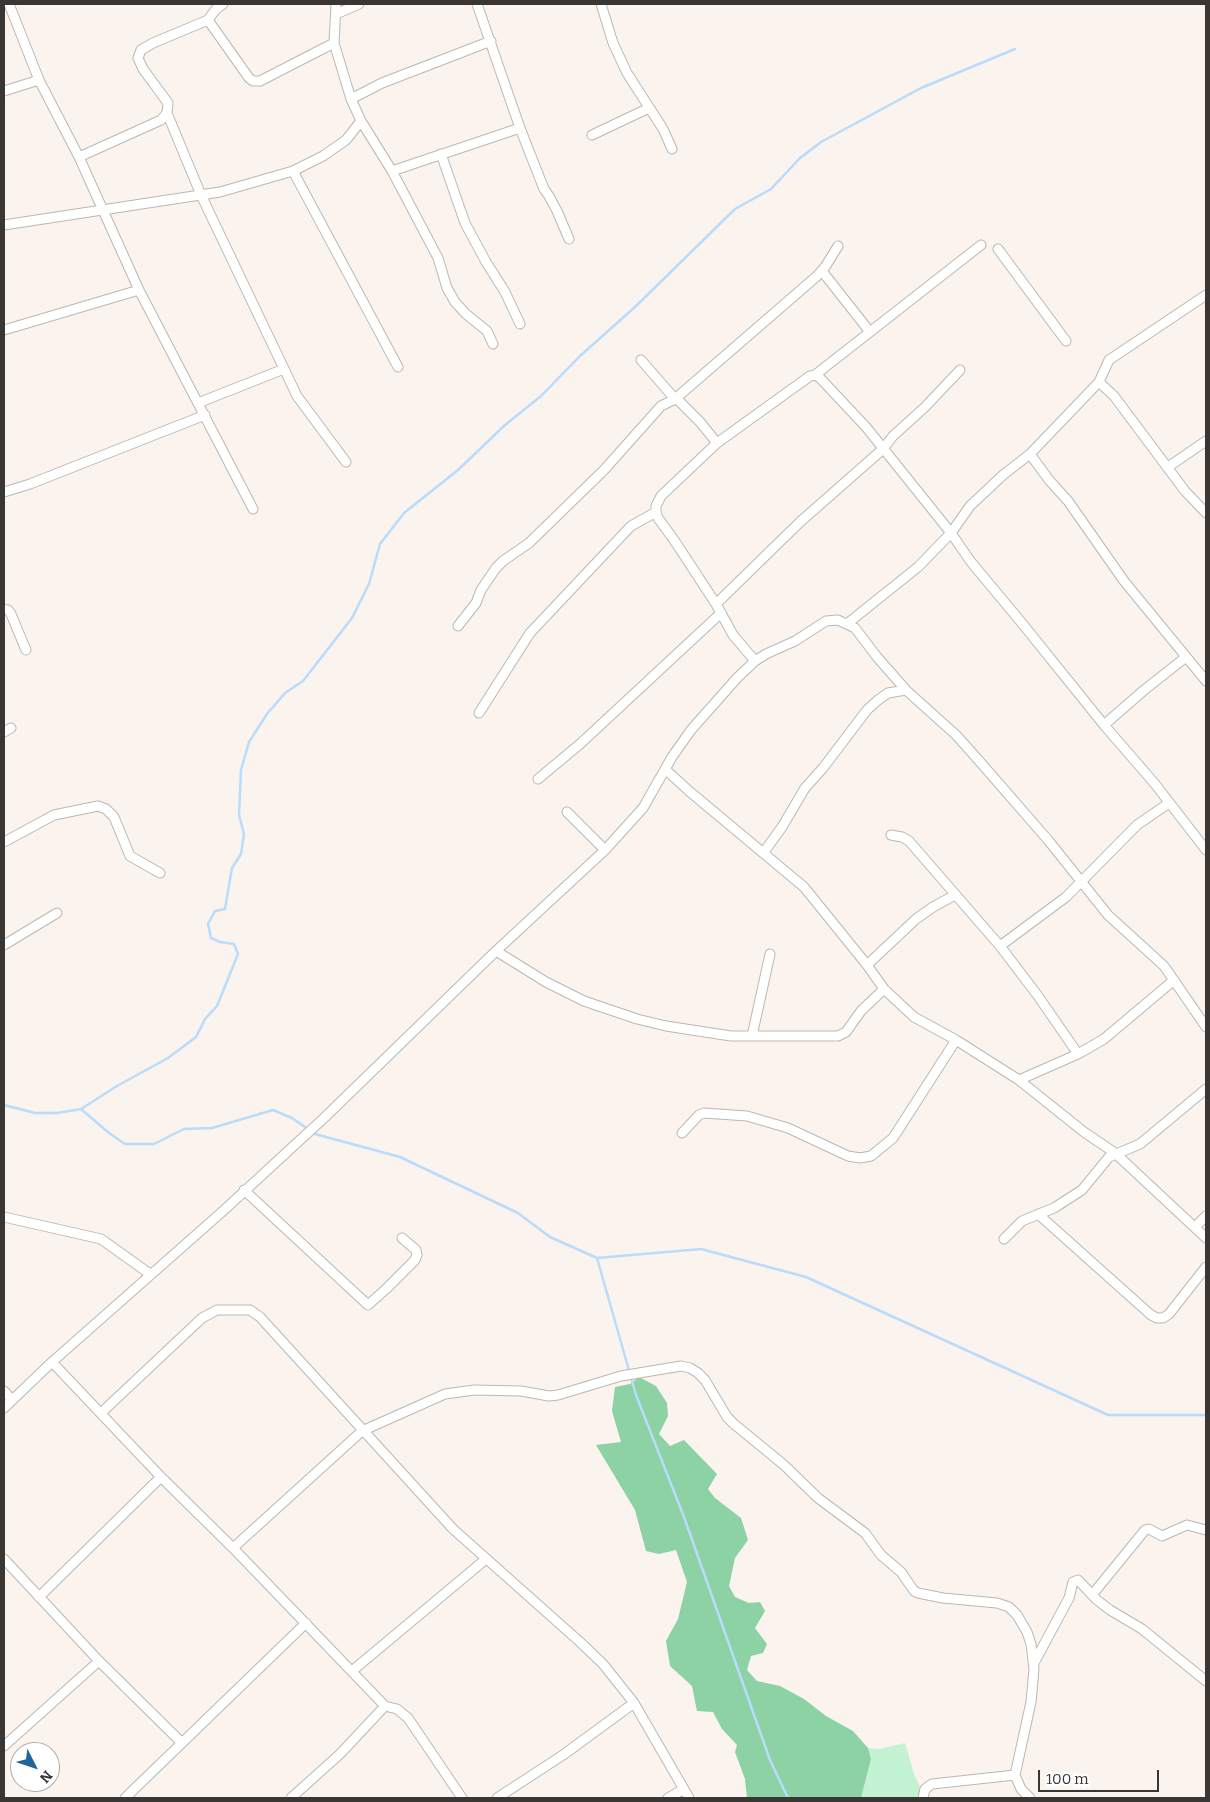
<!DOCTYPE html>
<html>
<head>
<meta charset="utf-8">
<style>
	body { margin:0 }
	#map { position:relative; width:1210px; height:1802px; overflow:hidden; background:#faf3ee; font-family:Bitter,serif }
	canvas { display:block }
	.frame { position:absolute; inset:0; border:5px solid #393634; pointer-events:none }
	.north { position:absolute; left:10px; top:1742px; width:50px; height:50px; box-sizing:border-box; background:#fff; border:1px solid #b0afae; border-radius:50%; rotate:131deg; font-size:14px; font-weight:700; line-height:20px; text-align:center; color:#393634 }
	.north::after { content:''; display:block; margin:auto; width:18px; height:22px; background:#20669a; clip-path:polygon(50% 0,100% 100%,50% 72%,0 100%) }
	.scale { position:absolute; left:1038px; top:1770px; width:121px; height:22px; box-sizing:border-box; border:2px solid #393634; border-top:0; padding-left:6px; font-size:15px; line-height:18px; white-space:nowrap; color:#393634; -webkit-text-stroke:4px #fff; paint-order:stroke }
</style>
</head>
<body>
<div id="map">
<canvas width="1210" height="1802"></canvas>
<div class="frame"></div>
<div class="north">N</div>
<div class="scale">100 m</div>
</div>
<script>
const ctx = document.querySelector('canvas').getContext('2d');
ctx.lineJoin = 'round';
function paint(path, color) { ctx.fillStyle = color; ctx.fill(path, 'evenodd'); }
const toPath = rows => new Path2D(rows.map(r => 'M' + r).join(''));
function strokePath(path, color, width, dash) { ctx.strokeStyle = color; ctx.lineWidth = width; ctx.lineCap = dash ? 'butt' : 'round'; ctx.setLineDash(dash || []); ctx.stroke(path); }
const green = toPath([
	[905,1743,914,1774,921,1789,920,1798,861,1798,871,1759,868,1748,879,1749]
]);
const forest = toPath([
	[639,1377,656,1386,667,1403,668,1416,659,1434,670,1446,684,1440,717,1474,708,1489,715,1498,741,1518,748,1540,735,1558,729,1586,735,1597,749,1603,760,1602,765,1611,755,1628,767,1644,763,1653,751,1656,747,1670,757,1681,780,1686,804,1699,826,1716,853,1731,868,1748,871,1759,861,1798,747,1798,745,1779,735,1752,737,1745,722,1729,713,1712,697,1711,692,1686,670,1666,666,1641,678,1619,687,1582,676,1550,659,1554,646,1551,635,1510,596,1445,621,1442,612,1411,615,1387,630,1384]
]);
const stream = toPath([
	[4,1105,35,1113,57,1113,81,1109,109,1133,125,1144,154,1144,184,1129,212,1128,273,1110,292,1118,315,1134,400,1157,518,1213,550,1237,597,1258,701,1249,806,1277,1108,1415,1206,1415],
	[81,1109,117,1086,168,1058,196,1037,205,1019,217,1006,238,954,234,944,220,942,211,938,208,924,215,911,225,909,232,868,241,854,244,834,239,815,241,770,249,742,267,714,285,693,303,681,352,618,369,584,380,544,404,513,458,470,505,425,541,396,580,356,635,307,735,209,771,189,800,158,821,142,921,88,1015,49],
	[597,1258,636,1395,684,1517,770,1760,788,1798]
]);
const minor = toPath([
	[9,4,39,80,79,157,139,290,253,509],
	[223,4,216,9,208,20,249,78,253,81,260,81,334,43],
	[336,4,334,43,351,99,361,121,392,171,438,258,447,288,455,302,466,314,487,331,493,344],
	[477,4,520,128,544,189,549,196,557,211,569,239],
	[601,4,613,43,627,73,663,129,672,149],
	[336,14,359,4],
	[208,20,153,43,141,50,138,58,143,69,168,103,167,113,201,195,297,396,346,462],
	[4,91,39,80],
	[351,99,382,83,491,41],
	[592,135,649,108],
	[441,154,465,223,486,262,505,292,520,324],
	[79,157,161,120,167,113],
	[293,171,398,367],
	[392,171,520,128],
	[4,225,220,192,293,171,323,156,346,140,361,121],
	[998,249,1066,341],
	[822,271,870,332],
	[4,330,139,290],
	[641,360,675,399,817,276,825,267,838,246],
	[815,375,981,245],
	[1099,382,1109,360,1206,295],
	[198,403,284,369],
	[717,443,810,376,815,375,820,378,866,427,951,533,971,562,1021,622,1104,725,1155,784,1206,850],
	[1030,454,1049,480,1068,501,1124,581,1206,681],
	[1168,467,1206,441],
	[4,492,30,484,205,415],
	[716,604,800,522,883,449,893,436,925,407,960,370],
	[4,609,8,610,11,614,26,650],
	[848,623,918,567,951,533,970,506,1003,475,1030,454,1099,382,1114,396,1185,491,1206,513],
	[458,626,476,603,481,590,496,568,503,561,529,543,604,470,661,406,675,399,680,402,700,422,717,443,661,496,656,506,656,512,658,518,674,540,716,604,733,635,755,661],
	[479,713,530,633,631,526,656,512],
	[1104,725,1143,691,1186,657],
	[4,732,11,728],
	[665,769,689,791,804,887,867,965,884,989],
	[538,779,580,744,721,613],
	[567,812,605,850,643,808,672,757,691,730,737,678,755,661,766,654,795,641,826,621,838,620,855,628,877,657,906,690,956,735,974,755,1048,840,1108,915,1164,966,1206,1027],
	[891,835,902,837,909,841,1000,946,1066,897,1137,825,1169,803],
	[4,842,54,815,98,806,106,809,114,817,130,856,160,873],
	[764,852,782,827,805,788,823,768,867,710,878,700,888,693,906,690],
	[4,945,57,913],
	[1000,946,1038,996,1078,1054],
	[496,951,546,982,584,1001,637,1019,666,1026,731,1036,838,1036,846,1032,861,1011,884,989,914,1017,956,1040,1019,1080,1084,1132,1115,1153,1206,1238],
	[867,965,916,919,933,907,955,895],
	[752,1036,770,954],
	[1019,1080,1078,1054,1104,1039,1174,980],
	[682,1133,699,1115,704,1113,747,1116,788,1128,848,1156,860,1158,871,1156,893,1138,956,1040],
	[244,1190,368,1305,386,1289,415,1260,417,1255,416,1250,402,1238],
	[1038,1214,1151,1315,1157,1318,1163,1318,1169,1314,1206,1267],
	[4,1217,101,1239,150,1274],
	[1195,1227,1206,1216],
	[1004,1239,1022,1221,1054,1208,1082,1190,1109,1157,1140,1144,1206,1089],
	[52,1362,161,1477,233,1548,385,1706,397,1709,408,1718,462,1798],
	[4,1391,12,1400],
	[4,1408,52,1362,223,1211,324,1118,496,951,605,850],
	[101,1413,202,1318,217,1310,250,1310,260,1317,453,1529,580,1642,603,1664,634,1703,689,1798],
	[233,1548,362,1431,445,1394,474,1390,521,1391,549,1396,558,1395,621,1376,681,1366,690,1368,698,1373,705,1380,727,1417,734,1424,784,1465,818,1498,865,1533,881,1555,901,1572,914,1591,918,1593,943,1598,997,1603,1009,1607,1017,1615,1027,1632,1031,1644,1034,1669,1031,1702,1015,1775,1021,1789,1030,1798],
	[4,1559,99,1661,182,1743],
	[1092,1595,1145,1530,1149,1529,1162,1536,1187,1525,1206,1530],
	[39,1597,161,1477],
	[1034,1663,1069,1598,1073,1582,1078,1580,1097,1600,1110,1610,1142,1629,1206,1681],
	[352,1671,486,1559],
	[4,1746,99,1661],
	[125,1798,306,1623],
	[291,1798,340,1754,385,1706],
	[497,1798,563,1755,634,1703],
	[668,1798,684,1789],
	[923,1798,925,1789,932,1784,1015,1775]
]);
paint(green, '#c4f3d3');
paint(forest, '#8cd2a4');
strokePath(stream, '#b9dcfc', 2.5);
strokePath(minor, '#bdb7b2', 11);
strokePath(minor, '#fff', 9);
</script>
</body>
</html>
